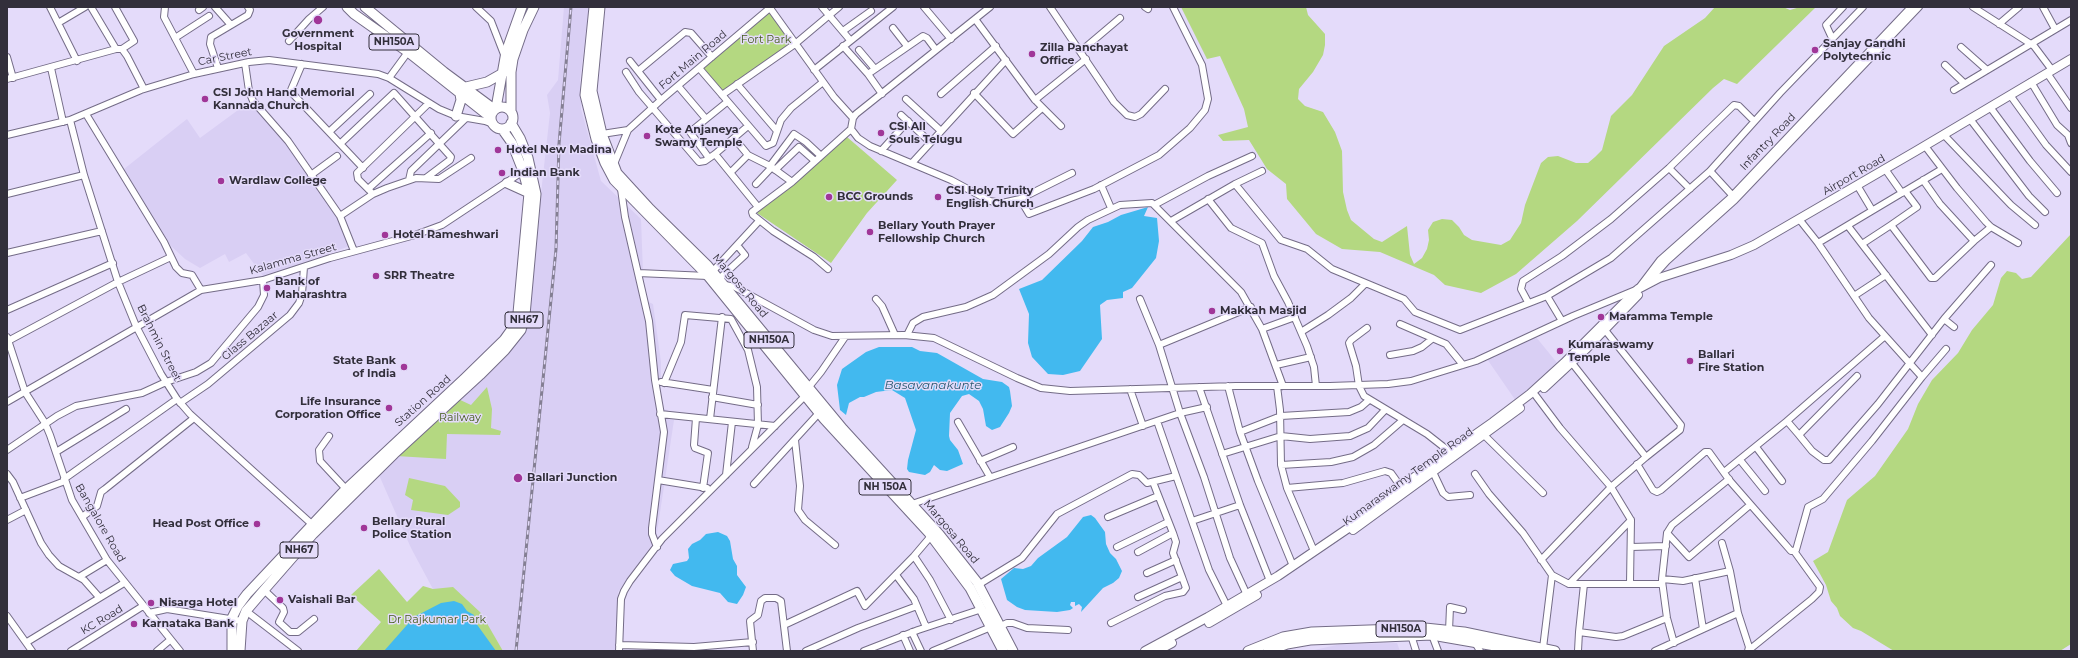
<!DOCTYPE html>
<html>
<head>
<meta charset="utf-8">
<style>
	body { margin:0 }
	#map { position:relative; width:2078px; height:658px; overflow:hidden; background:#e4dbfa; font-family:Montserrat,sans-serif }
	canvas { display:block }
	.frame { position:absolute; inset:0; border:8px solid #322f3b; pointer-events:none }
</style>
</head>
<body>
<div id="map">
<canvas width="2078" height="658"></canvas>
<div class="frame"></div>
</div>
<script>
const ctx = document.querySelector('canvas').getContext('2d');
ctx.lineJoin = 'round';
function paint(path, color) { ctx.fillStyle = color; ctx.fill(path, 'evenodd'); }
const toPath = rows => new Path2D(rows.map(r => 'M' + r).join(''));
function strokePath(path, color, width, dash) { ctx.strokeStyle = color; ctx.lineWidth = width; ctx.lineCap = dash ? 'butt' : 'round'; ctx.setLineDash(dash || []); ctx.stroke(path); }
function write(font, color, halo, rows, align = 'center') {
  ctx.font = font + ' Montserrat,sans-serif'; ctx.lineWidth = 3; ctx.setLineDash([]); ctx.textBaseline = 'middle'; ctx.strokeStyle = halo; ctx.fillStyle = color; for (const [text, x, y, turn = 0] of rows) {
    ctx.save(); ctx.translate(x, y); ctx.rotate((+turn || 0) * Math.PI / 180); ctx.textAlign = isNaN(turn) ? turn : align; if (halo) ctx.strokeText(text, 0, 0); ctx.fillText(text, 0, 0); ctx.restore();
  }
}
const built = toPath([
	[564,7,589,7,580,79,581,109,601,181,641,219,644,300,653,304,661,362,661,409,668,410,668,419,674,420,656,539,618,592,616,651,503,651,481,615,434,591,411,548,379,475,526,327,550,113,547,95,558,80],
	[249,102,285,143,340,221,350,246,263,276,246,253,229,262,225,254,200,268,185,259,171,246,124,169,187,119,200,138],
	[1536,337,1558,364,1516,401,1487,359],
	[1397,643,1400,651,1310,651,1341,644]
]);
const green = toPath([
	[1181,7,1306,7,1308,15,1325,34,1325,45,1323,55,1313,72,1299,89,1298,99,1305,106,1323,112,1335,132,1342,151,1343,192,1347,210,1351,220,1374,239,1382,242,1407,226,1410,255,1414,264,1422,258,1427,249,1429,240,1428,230,1433,222,1442,219,1452,220,1459,227,1464,235,1472,240,1501,245,1510,240,1521,223,1525,205,1541,163,1548,157,1558,156,1576,163,1588,163,1595,157,1602,150,1611,116,1632,95,1664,46,1705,18,1715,7,1783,7,1790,10,1800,7,1816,7,1737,84,1724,79,1713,88,1577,221,1516,274,1481,293,1445,285,1434,275,1380,252,1342,249,1316,234,1287,199,1286,184,1267,169,1249,140,1223,141,1218,135,1248,127,1244,109,1220,56,1207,59],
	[770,11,794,44,722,95,699,68],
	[847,137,897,180,867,213,831,263,757,213],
	[2071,234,2071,644,2060,651,1894,651,1861,631,1853,628,1840,616,1837,608,1831,601,1826,585,1813,561,1828,552,1847,500,1875,476,1908,429,1918,404,1932,380,1958,353,1972,330,1993,305,2001,278,2007,271,2016,273,2022,279,2031,277],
	[487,387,492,409,491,428,501,431,500,435,447,434,446,459,396,456,456,398,471,405],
	[409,478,445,486,460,502,460,507,448,515,411,510,413,500,405,495],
	[379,569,407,602,423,586,433,589,453,587,481,613,503,651,356,651,381,622,351,595]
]);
const water = toPath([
	[1148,207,1144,216,1157,218,1159,241,1156,258,1132,288,1123,292,1123,298,1107,300,1100,305,1102,339,1080,371,1063,375,1048,374,1032,357,1028,343,1029,314,1019,289,1042,280,1082,241,1093,227,1108,222,1121,215],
	[879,347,912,347,920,351,937,353,983,379,1002,382,1009,387,1010,391,1012,406,1009,413,1000,427,992,430,986,426,983,409,979,401,969,394,962,396,950,413,949,436,950,440,958,450,963,464,947,471,940,470,934,465,930,472,925,475,909,472,907,469,908,460,916,430,905,398,892,390,876,392,864,397,860,397,849,403,846,415,840,410,837,385,842,369,866,352],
	[1091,515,1095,518,1105,532,1106,544,1110,553,1116,559,1122,571,1119,578,1113,583,1103,588,1081,612,1082,607,1079,604,1075,606,1075,602,1071,602,1070,605,1073,608,1070,610,1057,612,1025,610,1017,607,1007,600,1001,579,1014,568,1023,569,1031,566,1038,558,1067,537,1083,517],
	[718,532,727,536,730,541,733,559,737,566,737,575,746,587,743,595,737,604,728,602,720,593,692,586,675,576,670,570,673,564,687,561,689,558,688,549,692,544,700,540,706,534],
	[454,601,462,604,467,611,474,615,473,619,496,651,384,651,414,617,441,603]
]);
const minor = toPath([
	[50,7,77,61],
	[91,7,116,49],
	[115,7,134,41,122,49],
	[165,7,164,17,194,74],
	[215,7,231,25],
	[476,7,491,21,505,57],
	[822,7,850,40],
	[924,7,951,39],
	[990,7,856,114,853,118,851,129,858,138,870,146,951,180,990,201,1002,203,1020,199,1029,214,1094,189,1159,155,1190,128,1205,110,1208,99,1202,65,1173,7],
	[1050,7,1114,102,1127,115,1135,117,1141,114,1165,89],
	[1145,7,1148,9],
	[1973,7,2034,46,2052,70],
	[2043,7,2055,29],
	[770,8,834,97,853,118],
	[199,10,203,7],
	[975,19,1035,100,1061,126],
	[58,23,85,7],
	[1999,24,2019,7],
	[893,28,907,46],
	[843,31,871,11],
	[175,38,209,16],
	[1832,38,1826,25,1843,7],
	[289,41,309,19,323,7],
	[843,46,868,74,882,94],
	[1961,47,1987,70],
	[859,50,875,69],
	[1081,51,1120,18],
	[7,57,13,78],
	[630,61,661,100],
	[245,63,249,91,253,101,288,141,340,216,354,251],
	[302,64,291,90,292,93,363,168],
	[1945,65,1964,83],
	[51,68,63,122],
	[218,68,210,44,211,37,248,15,250,10,248,7],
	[699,68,766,146,773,143,781,120,791,108,823,82],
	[814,70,893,7],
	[638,71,685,32,691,33,712,57],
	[626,72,639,92,699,162,705,161,715,154,748,126],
	[2047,73,2071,108],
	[868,74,923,36,927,38,936,50],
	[389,78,408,52],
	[7,79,116,49,122,49,127,56,144,89],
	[2031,82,2057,125,2068,135,2071,143],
	[737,84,777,131],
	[678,86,706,119],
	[1954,90,2071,20],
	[974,93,1013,134,1042,108],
	[941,94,996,46],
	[722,95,795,44,839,7],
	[2010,95,2046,145,2071,172],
	[906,99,941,131],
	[1035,100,1086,59],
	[1990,107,2030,161,2057,193],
	[86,114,164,242,176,267,182,273,192,275,201,290],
	[901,115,930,142],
	[1970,119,2029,196,2045,212],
	[70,120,84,175,118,282,136,326,161,374,177,399,190,414,315,527],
	[329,132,370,94],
	[602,134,628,130],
	[7,135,70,120,141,90,194,74,249,62,269,60,378,74,389,78,439,109,456,116,485,121,493,124],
	[1944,135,2011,205,2035,225],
	[734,138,748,155,770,166,792,182],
	[341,143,394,93,451,157,450,160,426,178],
	[1925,146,1957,188,1986,222,1991,227,2018,243],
	[881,151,908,121],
	[715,154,758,207],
	[709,158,690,132,727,102],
	[912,163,1006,60],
	[614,164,628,130,661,100,771,7],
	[770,166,794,134,806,142,821,156],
	[1669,168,1690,189],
	[1885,169,1902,193],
	[775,170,799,147,815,161],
	[731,172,748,155],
	[311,175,337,156],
	[409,180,411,171,466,118],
	[756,184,772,167],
	[1235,184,1262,171],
	[1101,185,1111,208],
	[1857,185,1872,210],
	[368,189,431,133],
	[621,189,625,217,649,321,655,380,664,432,652,528,652,534,657,547],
	[1905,191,1917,207,1891,225,1928,274,1931,278,1935,278,1974,241,1940,204,1923,180],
	[7,194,84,175],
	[373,194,358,179,357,173,429,103],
	[1732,195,1710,171,1780,93,1863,7],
	[1020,199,1072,173],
	[1208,199,1231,228,1262,243,1274,276,1288,302,1307,346,1314,367,1316,386],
	[1156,204,1208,176,1252,156],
	[340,216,373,194,387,188,416,178,439,179,471,158],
	[1799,219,1818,243,1942,169],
	[1171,221,1235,184,1281,240,1307,249,1332,269,1404,299,1415,312,1460,330,1547,296],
	[1848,226,1932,335],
	[1974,241,1991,227],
	[1862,244,1891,225],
	[7,253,102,231],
	[828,269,814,257,773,231,753,215,752,212,792,182,851,129],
	[713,271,759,221],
	[638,273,708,276],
	[719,279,745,255,737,245],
	[1648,282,1667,261,1735,200,1919,7],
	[722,288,725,285,735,287,814,330,832,336,904,335,934,338,1017,378,1041,388,1070,391,1236,386,1330,386,1388,384,1411,381,1476,361,1573,316,1638,289,1660,260,1730,198,1911,7],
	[1854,296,1886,275],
	[876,299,882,306,895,335],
	[1140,299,1159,345],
	[1528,302,1521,289,1523,281,1562,256,1611,219,1669,168,1734,105,1739,106,1754,121],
	[7,310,113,263],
	[1562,321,1547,296,1611,258,1710,171],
	[1400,324,1446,344,1463,365],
	[1954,327,1944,319,1991,265],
	[1367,328,1351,340,1349,343,1356,366,1359,386,1364,396,1427,434,1450,452],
	[1262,329,1295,317],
	[1605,330,1681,425,1680,430,1646,457],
	[1301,332,1328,315,1351,298,1365,284],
	[907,335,913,323,923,317,966,307,993,295,1049,254,1078,227,1088,220,1120,205,1152,203,1241,292,1262,329,1283,386],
	[7,337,25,392,45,423,50,435,72,500,107,560,180,651],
	[8,341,118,282,171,257],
	[1390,355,1413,351,1422,347,1432,339],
	[1276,365,1311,357],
	[1922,377,1946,349],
	[661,382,713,390],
	[664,383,681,342,685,315,731,319,748,350,757,387,758,425,752,447],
	[1228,386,1240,432,1281,416,1349,412,1361,407,1369,400],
	[1277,386,1280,410,1281,465,1331,462,1353,457,1374,445,1403,420],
	[1199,387,1240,505,1270,581],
	[808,388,821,372,845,337],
	[1130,389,1143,426],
	[1536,396,1560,428,1611,487,1541,560],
	[712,397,758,405],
	[7,402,201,290,263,280,330,258,415,235,442,225,525,170],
	[180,403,208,384,290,315,299,303,302,294,304,267],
	[660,414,775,426],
	[696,418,694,445,695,448,708,453,703,488],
	[710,419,722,317],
	[1157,421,1209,570,1227,606],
	[1787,421,1885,336],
	[958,422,990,477],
	[1240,432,1258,481,1293,566],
	[1484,435,1543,493],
	[1799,435,1812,451,1824,460,1829,460,1878,404,1944,319],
	[329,436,319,450,320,461,346,489],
	[795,440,800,486,798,510,805,520,835,545],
	[1756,447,1782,481],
	[7,450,57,416,76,406,142,393,166,382,196,372,211,363,258,307,264,295,263,280],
	[56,452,126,409],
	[1222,454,1281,436,1310,439,1350,436,1368,428,1385,410],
	[1740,460,1765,491],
	[980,461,1013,447],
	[1637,464,1653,490,1657,492,1661,490,1705,452,1709,452,1730,481,1778,536,1791,551,1796,550,1808,507,1823,499,1872,441,1922,377,1869,318,1818,243],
	[1281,465,1287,488,1314,551],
	[1433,472,1443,493,1448,497,1470,495],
	[1724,472,1787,421,1799,435,1857,376],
	[7,474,13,482,41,543,49,555,59,566,84,580,99,597],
	[1475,474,1489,494,1523,533,1552,575,1569,584,1631,520,1611,487,1646,457,1572,363],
	[726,475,732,422],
	[64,479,177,399],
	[1729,479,1672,525,1667,533,1689,557,1750,505],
	[658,480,707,488],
	[754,484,819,413],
	[1287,488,1343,483,1385,471,1391,473,1401,487],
	[20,498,65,481],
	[912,504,1180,413,1207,407],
	[82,517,97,506,101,492,105,489,194,418],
	[1108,517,1158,496],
	[7,520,26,510],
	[1192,521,1240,505],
	[931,536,914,556,930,580,951,620],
	[1722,543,1730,571],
	[1117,547,1168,522],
	[1631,547,1666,546],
	[1138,552,1173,533,1153,482],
	[1147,573,1176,560],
	[896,575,914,599,926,627],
	[79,577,107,560],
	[1695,578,1703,629],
	[1662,581,1667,618,1674,643],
	[1630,583,1631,520],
	[1569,584,1661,584],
	[978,585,1022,558,1057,514,1132,474,1139,475,1147,483,1176,476],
	[264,590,283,608,284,612,279,622,290,632,298,632,314,619],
	[1247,595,1230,558,1204,477,1180,413,1159,345,1251,307],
	[1138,597,1182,577,1173,553,1176,542,1173,533],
	[246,611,298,651],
	[149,613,167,609,242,621],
	[1738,613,1749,647,1748,651],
	[7,616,32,651],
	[1111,623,1165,596,1183,592,1186,588,1182,577],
	[784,625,857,591,865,606,914,556],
	[1001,626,1007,623,1013,623,1027,628,1068,630],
	[1449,631,1450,607,1463,610],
	[912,632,921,651],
	[1579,632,1584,584],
	[903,635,910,651],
	[1411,635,1416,651],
	[1432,635,1438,651],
	[1474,641,1480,651],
	[27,642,124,583],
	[619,645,694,647,753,642],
	[1543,648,1552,575],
	[1749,650,1812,599,1819,592,1820,587,1794,551],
	[71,651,143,606],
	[157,651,170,640],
	[619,651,621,599,624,591,630,581,662,539,808,393],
	[753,651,750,621,758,615,761,601,765,598,776,598,781,601,787,651],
	[806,651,858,628,917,606],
	[864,651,918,630,982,609],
	[933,651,991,627],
	[1578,651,1579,632,1616,637,1623,636,1667,618],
	[1655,651,1738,613,1730,571,1683,581,1662,579,1667,533]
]);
const major = toPath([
	[1544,388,1587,348,1638,295],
	[1353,530,1520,408],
	[1209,623,1257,595],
	[1145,651,1208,617,1278,576,1350,527,1416,476,1493,422,1530,394,1564,363,1638,289,1659,278,1731,255,1754,245,1916,151,2071,59],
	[1157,651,1172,643]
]);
const highway = toPath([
	[347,7,354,14,408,52,490,117],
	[365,7,444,72,494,109],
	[594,7,585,95,596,139,605,163,614,180,708,276,824,419,929,533,970,588,1003,651],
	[600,7,592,91,602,134,617,173,650,209,708,266,843,429,939,534,977,582,1013,651],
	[466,87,487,82,503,73],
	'491 118a11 11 0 1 1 22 0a11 11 0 1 1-22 0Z',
	[496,108,506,52,522,7],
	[511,111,511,72,513,59,523,30,534,7],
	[456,116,461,100,460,94],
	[507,183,529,193],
	[232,651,232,618,238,606,247,594,342,493,465,378,504,340,514,326,518,313,529,193,523,171,512,143,502,129],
	[240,651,242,621,246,611,264,590,313,534,394,454,480,375,505,350,521,330,525,315,536,194,528,158,520,138,511,123],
	[1248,651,1283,637,1312,632,1425,628,1464,632,1555,651],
	[1268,651,1287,644,1310,640,1432,635,1524,651]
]);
const rail = toPath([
	[516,651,556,249,559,144,571,7]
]);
const markers = [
	[318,20,5,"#a03698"],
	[1815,50,4,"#a03698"],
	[1032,54,4,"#a03698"],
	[205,99,4,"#a03698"],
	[881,133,4,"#a03698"],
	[647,136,4,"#a03698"],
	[498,150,4,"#a03698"],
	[502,173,4,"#a03698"],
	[221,181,4,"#a03698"],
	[829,197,4,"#a03698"],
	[938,197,4,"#a03698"],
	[870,232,4,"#a03698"],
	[385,235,4,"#a03698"],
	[376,276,4,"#a03698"],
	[267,288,4,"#a03698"],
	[1212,311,4,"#a03698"],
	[1601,317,4,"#a03698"],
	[1560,351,4,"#a03698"],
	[1690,361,4,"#a03698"],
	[404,367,4,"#a03698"],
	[389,408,4,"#a03698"],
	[518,478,5,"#a03698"],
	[257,524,4,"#a03698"],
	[364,528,4,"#a03698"],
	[280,600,4,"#a03698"],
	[151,603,4,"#a03698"],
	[134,624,4,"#a03698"]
];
const shields = [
	[394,42,50],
	[524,320,38],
	[769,340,50],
	[885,487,52],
	[299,550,38],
	[1401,629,50]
];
const shieldNames = [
	["NH150A",394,42],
	["NH67",524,320],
	["NH150A",769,340],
	["NH 150A",885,487],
	["NH67",299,550],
	["NH150A",1401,629]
];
const poiNames = [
	["Government",318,34,"center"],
	["Hospital",318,47,"center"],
	["Sanjay Gandhi",1823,44],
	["Polytechnic",1823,57],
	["Zilla Panchayat",1040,48],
	["Office",1040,61],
	["CSI John Hand Memorial",213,93],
	["Kannada Church",213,106],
	["CSI All",889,127],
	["Souls Telugu",889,140],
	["Kote Anjaneya",655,130],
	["Swamy Temple",655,143],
	["Hotel New Madina",506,150],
	["Indian Bank",510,173],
	["Wardlaw College",229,181],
	["CSI Holy Trinity",946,191],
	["English Church",946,204],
	["BCC Grounds",837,197],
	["Bellary Youth Prayer",878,226],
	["Fellowship Church",878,239],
	["Hotel Rameshwari",393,235],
	["SRR Theatre",384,276],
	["Bank of",275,282],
	["Maharashtra",275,295],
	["Makkah Masjid",1220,311],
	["Maramma Temple",1609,317],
	["Kumaraswamy",1568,345],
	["Temple",1568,358],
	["Ballari",1698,355],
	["Fire Station",1698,368],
	["State Bank",396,361,"right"],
	["of India",396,374,"right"],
	["Life Insurance",381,402,"right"],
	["Corporation Office",381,415,"right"],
	["Ballari Junction",527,478],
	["Bellary Rural",372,522],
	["Police Station",372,535],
	["Head Post Office",249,524,"right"],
	["Vaishali Bar",288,600],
	["Nisarga Hotel",159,603],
	["Karnataka Bank",142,624]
];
const parkNames = [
	["Fort Park",766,40],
	["Railway",460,418],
	["Dr Rajkumar Park",437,620]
];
const streetNames = [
	["Car Street",225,57,-11],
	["Fort Main Road",693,60,-40],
	["Infantry Road",1768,142,-46],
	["Airport Road",1854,175,-30],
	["Kalamma Street",293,259,-16],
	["Margosa Road",740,286,50],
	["Glass Bazaar",250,336,-40],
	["Brahmin Street",159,343,63],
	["Station Road",423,401,-42],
	["Kumaraswamy Temple Road",1408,477,-36],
	["Bangalore Road",100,523,60],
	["Margosa Road",951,532,50],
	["KC Road",102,620,-31]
];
const waterNames = [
	["Basavanakunte",933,385]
];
paint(built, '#d9cff4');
paint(green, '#b4d881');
paint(water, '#42b9ef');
strokePath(minor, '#746c87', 8);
strokePath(major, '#746c87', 10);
strokePath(highway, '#746c87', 11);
strokePath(minor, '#fff', 6);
strokePath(major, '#fff', 8);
strokePath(highway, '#fff', 9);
strokePath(rail, '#847f93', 3);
strokePath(rail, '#e4dbfa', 1.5, [4.5]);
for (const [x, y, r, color] of markers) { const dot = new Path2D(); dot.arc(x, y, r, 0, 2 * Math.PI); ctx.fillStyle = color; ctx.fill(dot); strokePath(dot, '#e4dbfa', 1.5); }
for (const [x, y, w] of shields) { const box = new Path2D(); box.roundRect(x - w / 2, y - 8, w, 16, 3); ctx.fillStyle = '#e4dbfa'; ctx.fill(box); strokePath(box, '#322f3b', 1); }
write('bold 10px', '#322f3b', null, shieldNames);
write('bold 11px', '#322f3b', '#e4dbfa', poiNames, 'left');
write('11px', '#445d1b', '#e4dbfa', parkNames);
write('11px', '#322f3b', '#e4dbfa', streetNames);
write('italic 12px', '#2b5a71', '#e4dbfa', waterNames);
</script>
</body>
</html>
